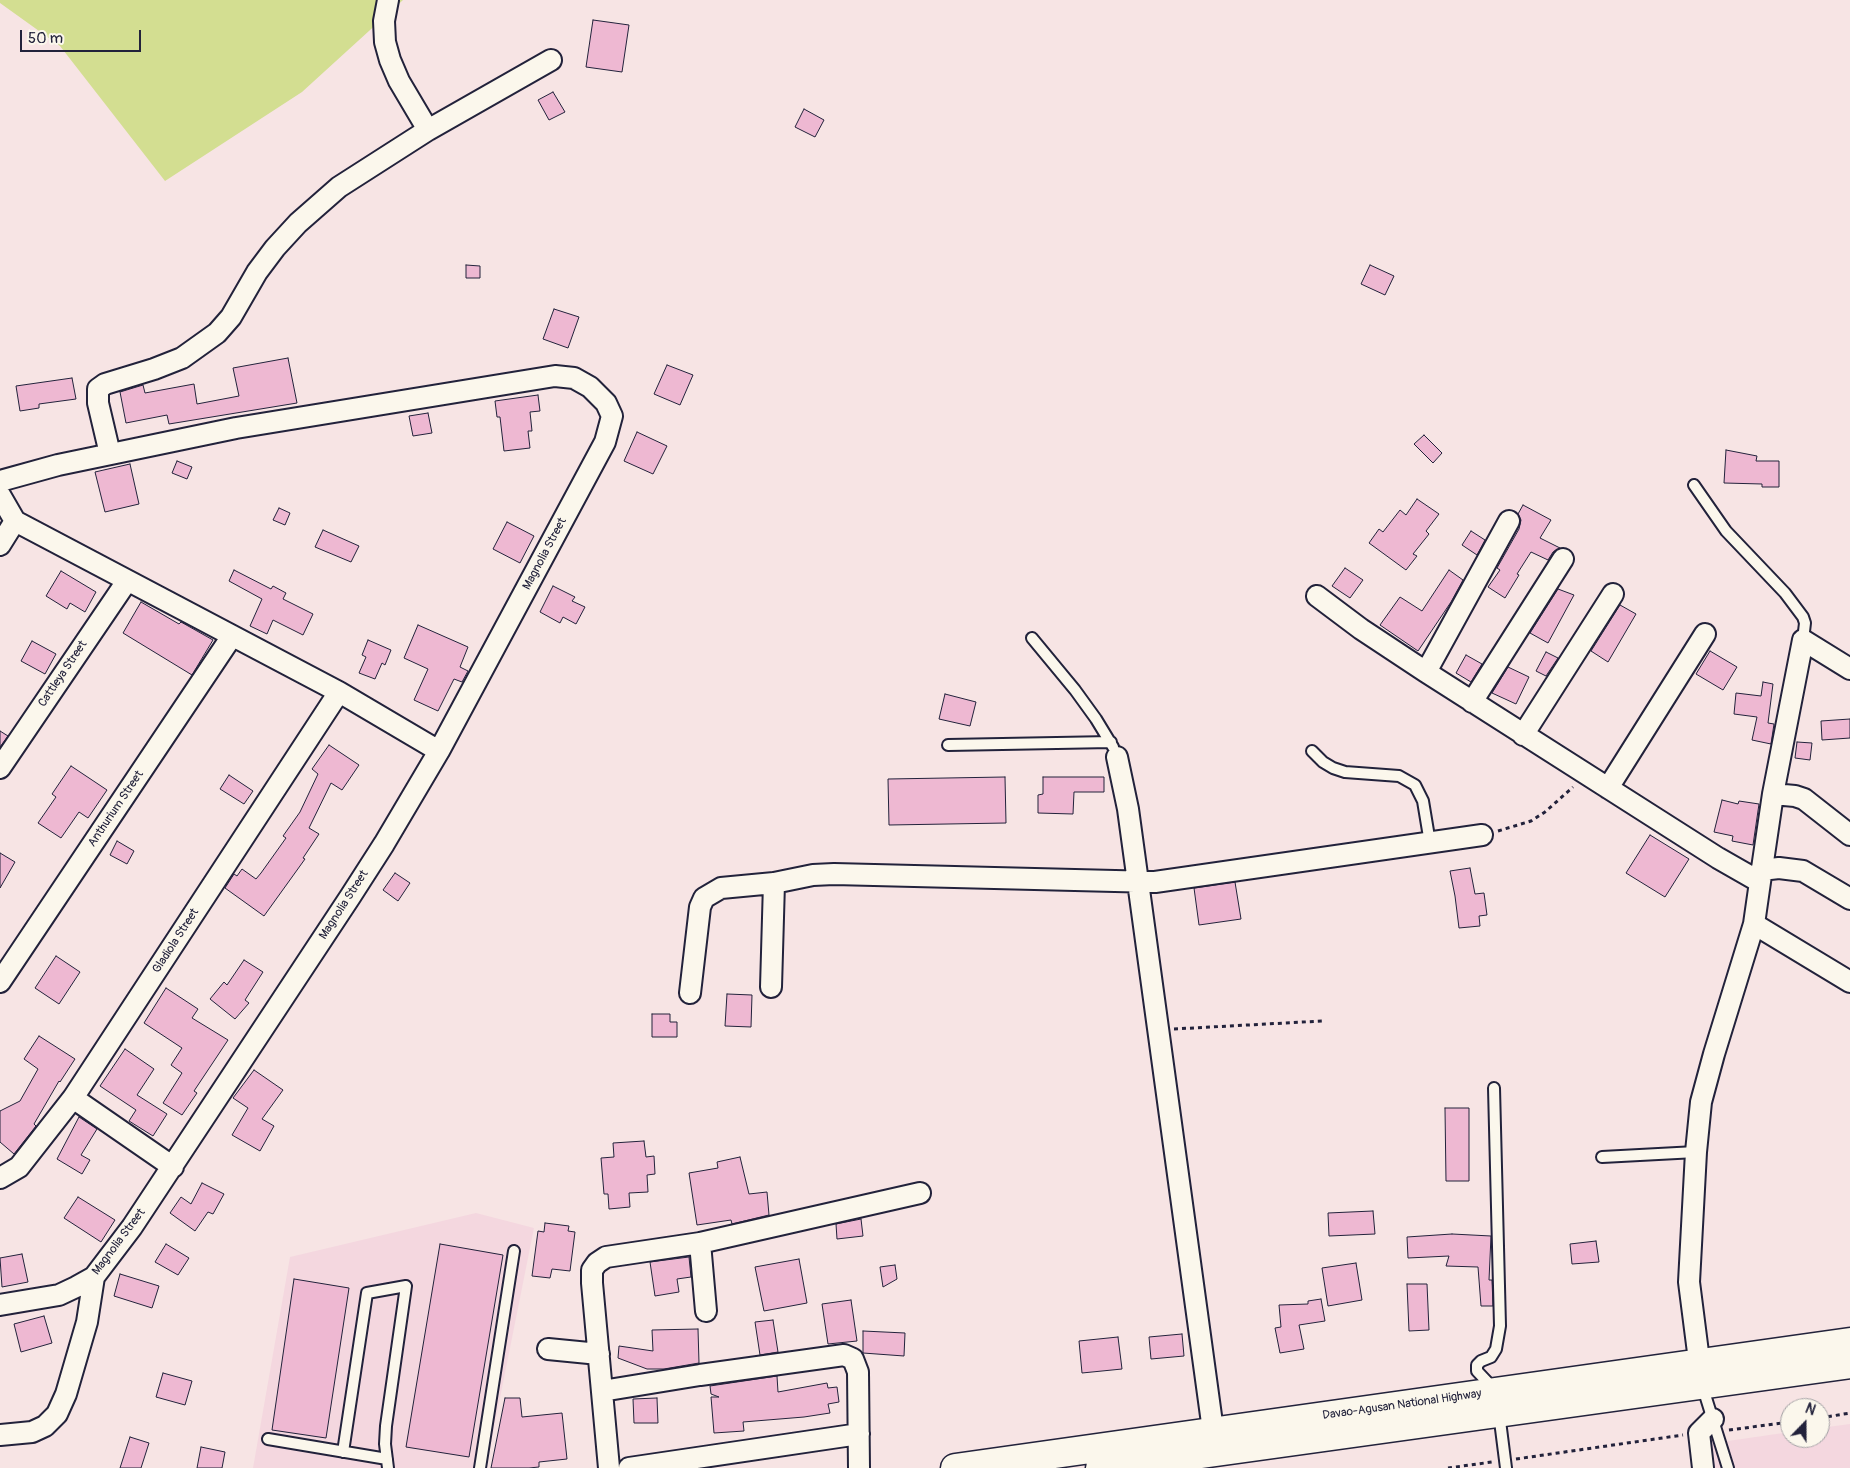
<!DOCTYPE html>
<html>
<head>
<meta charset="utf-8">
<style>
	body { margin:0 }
	#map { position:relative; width:1850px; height:1468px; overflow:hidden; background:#f7e4e4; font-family:Pangolin,sans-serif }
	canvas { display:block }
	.north { position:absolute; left:1780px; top:1398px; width:50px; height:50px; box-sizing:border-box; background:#fbf7ec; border:1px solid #a4a2a5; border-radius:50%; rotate:22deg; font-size:14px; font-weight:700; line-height:20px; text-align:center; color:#22223b }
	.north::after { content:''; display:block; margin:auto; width:18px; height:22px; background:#22223b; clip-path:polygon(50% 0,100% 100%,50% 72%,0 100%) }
	.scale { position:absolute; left:20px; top:30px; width:121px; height:22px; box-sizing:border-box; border:2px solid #22223b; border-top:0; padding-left:6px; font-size:15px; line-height:18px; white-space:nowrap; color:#22223b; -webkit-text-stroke:4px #fbf7ec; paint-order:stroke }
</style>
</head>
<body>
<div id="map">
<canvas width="1850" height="1468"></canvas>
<div class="north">N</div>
<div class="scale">50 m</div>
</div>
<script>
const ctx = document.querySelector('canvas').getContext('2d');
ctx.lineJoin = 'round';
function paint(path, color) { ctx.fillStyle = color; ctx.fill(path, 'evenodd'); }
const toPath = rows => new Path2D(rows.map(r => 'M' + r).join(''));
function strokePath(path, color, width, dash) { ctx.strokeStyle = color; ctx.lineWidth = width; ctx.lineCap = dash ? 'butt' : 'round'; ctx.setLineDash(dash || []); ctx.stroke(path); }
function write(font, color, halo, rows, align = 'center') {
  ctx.font = font + ' Pangolin,sans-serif'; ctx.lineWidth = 4; ctx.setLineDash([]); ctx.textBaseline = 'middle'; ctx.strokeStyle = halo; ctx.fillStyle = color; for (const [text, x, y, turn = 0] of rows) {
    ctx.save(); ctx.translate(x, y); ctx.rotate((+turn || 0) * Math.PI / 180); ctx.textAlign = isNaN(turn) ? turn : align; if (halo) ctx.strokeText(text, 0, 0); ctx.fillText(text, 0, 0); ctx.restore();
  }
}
const built = toPath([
	[476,1213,534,1228,486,1468,253,1468,290,1257],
	[1850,1424,1850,1468,1710,1468,1701,1439,1721,1442,1790,1432,1790,1438,1820,1438,1820,1428]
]);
const green = toPath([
	[0,0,403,0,302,92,165,181,60,46,0,3]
]);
const building = toPath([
	[593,20,629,25,622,72,586,67,593,20],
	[553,92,565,112,549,120,538,100,553,92],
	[804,109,824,120,815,137,795,127,804,109],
	[466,265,480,266,480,278,466,278,466,265],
	[1370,265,1394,276,1385,295,1361,284,1370,265],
	[554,309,579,317,568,348,543,339,554,309],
	[288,358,297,403,169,424,167,415,126,423,120,392,143,385,145,393,194,384,197,404,239,396,233,368,288,358],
	[667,365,693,375,680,405,654,394,667,365],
	[72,378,76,399,39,404,39,408,20,411,16,386,72,378],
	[538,395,540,411,530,412,532,431,528,431,530,448,504,451,500,417,497,417,495,401,538,395],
	[428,413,432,433,413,436,409,416,428,413],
	[637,432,667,446,653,474,624,461,637,432],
	[1424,435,1442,453,1433,463,1414,444,1424,435],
	[1726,450,1757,456,1756,461,1779,461,1779,487,1762,487,1762,484,1724,483,1726,450],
	[177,461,192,467,187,479,172,473,177,461],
	[130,464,139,504,105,512,95,472,130,464],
	[1417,499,1439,514,1426,531,1429,534,1413,554,1417,556,1406,570,1369,543,1379,529,1383,532,1400,510,1406,515,1417,499],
	[1523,505,1551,520,1540,538,1560,548,1553,552,1548,560,1531,552,1517,574,1519,575,1505,598,1488,587,1500,570,1497,568,1519,529,1521,520,1518,514,1523,505],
	[279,508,290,513,285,525,273,520,279,508],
	[507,522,534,536,520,563,493,549,507,522],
	[323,530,359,546,351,562,315,547,323,530],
	[1471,531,1485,540,1477,555,1462,545,1471,531],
	[1345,568,1363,580,1350,598,1332,586,1345,568],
	[234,570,271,589,273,586,286,593,283,599,313,614,303,635,273,620,267,634,250,626,262,599,229,581,234,570],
	[1449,570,1463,580,1451,602,1418,651,1380,625,1400,597,1422,611,1449,570],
	[61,571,96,592,85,612,70,603,67,609,46,596,61,571],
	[553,586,575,597,572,601,585,607,576,624,563,617,560,623,540,612,553,586],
	[1558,589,1574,595,1548,643,1530,633,1558,589],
	[141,602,179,624,181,622,213,640,192,675,123,633,141,602],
	[1620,605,1636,614,1608,662,1591,651,1620,605],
	[418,625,468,647,460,667,468,671,462,682,454,679,438,711,414,700,428,669,404,658,418,625],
	[368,640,391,650,385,665,382,663,375,679,359,673,366,657,362,655,368,640],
	[32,641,56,654,45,674,21,661,32,641],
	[1710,651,1737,667,1723,690,1696,674,1710,651],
	[1546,652,1558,658,1546,676,1536,671,1546,652],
	[1466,655,1482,664,1471,682,1456,673,1466,655],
	[1508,667,1529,677,1516,704,1492,693,1508,667],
	[1763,682,1773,684,1768,723,1774,724,1771,744,1752,740,1757,717,1734,714,1736,693,1761,696,1763,682],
	[945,694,976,702,970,726,939,719,945,694],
	[1850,719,1850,738,1822,740,1821,721,1850,719],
	[0,731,8,736,0,747,0,731],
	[1797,742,1812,743,1810,760,1795,758,1797,742],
	[329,745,359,765,342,790,331,783,309,828,319,834,303,858,305,859,264,916,225,888,234,874,237,876,242,869,256,879,261,873,286,838,283,836,300,812,318,774,312,769,329,745],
	[71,766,107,790,88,818,79,812,61,838,38,823,56,797,52,794,71,766],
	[229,775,253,791,244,804,220,789,229,775],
	[1005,777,1006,823,889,825,888,779,1005,777],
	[1043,777,1104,777,1104,792,1074,792,1073,814,1038,813,1038,795,1043,794,1043,777],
	[1722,800,1738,804,1739,801,1759,804,1753,845,1732,841,1733,836,1714,832,1722,800],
	[1650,835,1689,859,1665,897,1626,873,1650,835],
	[117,841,134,851,127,864,110,855,117,841],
	[0,853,15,862,0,888,0,853],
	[1470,868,1475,894,1484,893,1487,915,1479,916,1480,926,1459,928,1455,896,1450,871,1470,868],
	[395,873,410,883,398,901,383,890,395,873],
	[1235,882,1241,919,1199,925,1194,888,1235,882],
	[56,956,80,972,59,1004,35,988,56,956],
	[244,960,263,972,245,1000,249,1003,235,1019,210,999,224,982,227,985,244,960],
	[166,988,198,1009,192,1018,228,1040,194,1091,197,1093,182,1115,163,1103,182,1073,171,1065,182,1048,144,1023,166,988],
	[727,994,752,995,751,1027,725,1026,727,994],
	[652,1014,670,1014,670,1022,677,1022,677,1037,652,1037,652,1014],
	[39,1036,75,1059,60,1082,59,1081,34,1124,36,1126,14,1154,0,1142,0,1111,20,1101,38,1069,24,1059,39,1036],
	[125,1049,154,1069,137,1095,167,1114,153,1136,129,1121,136,1110,100,1086,125,1049],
	[254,1070,283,1090,262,1119,274,1126,260,1151,232,1135,248,1108,233,1098,254,1070],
	[1445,1108,1469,1108,1469,1181,1446,1181,1445,1108],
	[79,1117,97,1129,81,1155,90,1160,82,1174,57,1159,79,1117],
	[644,1141,646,1157,654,1156,655,1174,647,1175,648,1192,629,1193,630,1207,609,1209,608,1194,604,1194,601,1158,614,1157,613,1143,644,1141],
	[740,1157,749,1194,767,1192,769,1215,732,1224,731,1220,697,1225,689,1173,718,1168,717,1162,740,1157],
	[202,1183,224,1194,213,1214,208,1212,195,1231,170,1213,181,1197,191,1204,202,1183],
	[78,1197,115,1220,101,1242,64,1218,78,1197],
	[1373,1211,1375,1234,1329,1236,1328,1213,1373,1211],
	[861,1219,863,1236,837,1239,836,1224,861,1219],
	[545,1223,569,1226,568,1231,575,1232,570,1271,552,1269,550,1278,532,1276,538,1231,544,1232,545,1223],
	[1452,1234,1491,1236,1489,1280,1492,1280,1493,1306,1481,1306,1478,1267,1446,1266,1449,1256,1408,1258,1407,1237,1452,1234],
	[1596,1241,1599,1262,1572,1264,1570,1244,1596,1241],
	[166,1244,189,1258,178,1275,155,1262,166,1244],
	[440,1244,503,1255,469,1457,406,1447,440,1244],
	[22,1254,28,1282,2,1287,0,1258,22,1254],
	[689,1257,691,1277,677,1279,679,1292,655,1296,650,1262,689,1257],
	[799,1259,807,1303,764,1311,755,1267,799,1259],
	[1356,1263,1362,1300,1328,1306,1322,1268,1356,1263],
	[895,1265,897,1279,883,1287,880,1267,895,1265],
	[120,1274,159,1286,152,1308,114,1296,120,1274],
	[294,1279,349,1288,326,1438,272,1430,294,1279],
	[1407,1284,1427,1284,1429,1330,1409,1331,1407,1284],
	[1321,1299,1325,1321,1299,1325,1304,1349,1280,1353,1275,1328,1281,1327,1279,1305,1308,1304,1308,1301,1321,1299],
	[851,1300,857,1341,828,1344,822,1304,851,1300],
	[44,1316,52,1343,21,1352,14,1324,44,1316],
	[773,1320,778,1352,760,1355,755,1322,773,1320],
	[698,1329,699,1363,664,1369,647,1369,618,1358,619,1346,653,1351,652,1330,698,1329],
	[863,1331,905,1333,904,1356,863,1353,863,1331],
	[1182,1334,1184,1356,1151,1359,1149,1337,1182,1334],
	[1118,1337,1122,1369,1082,1373,1079,1341,1118,1337],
	[163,1373,192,1381,185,1405,156,1397,163,1373],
	[777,1376,778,1392,827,1383,828,1388,837,1387,839,1402,828,1404,830,1413,804,1417,743,1422,744,1431,714,1433,711,1397,719,1397,711,1394,710,1386,777,1376],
	[505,1398,520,1398,522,1417,562,1413,567,1459,539,1462,539,1467,529,1468,491,1468,505,1398],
	[657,1398,658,1423,634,1423,633,1399,657,1398],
	[130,1437,149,1443,141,1468,120,1468,130,1437],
	[201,1447,225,1452,222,1468,197,1468,201,1447]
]);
const path = toPath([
	[1498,831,1531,821,1545,812,1573,787],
	[1174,1029,1322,1021],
	[1820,1418,1850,1413],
	[1729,1430,1790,1422],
	[1516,1459,1683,1435],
	[1448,1468,1492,1462]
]);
const service = toPath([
	[1694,485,1726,531,1785,593,1803,617,1805,623,1803,640],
	[1032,638,1075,690,1096,719,1113,747],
	[948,745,1111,742],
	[1312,751,1323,762,1333,768,1345,772,1399,776,1415,785,1423,801,1430,843],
	[1494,1088,1500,1326,1496,1349,1491,1357,1481,1361,1477,1365,1477,1371,1494,1389],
	[1602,1157,1696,1152],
	[1702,1385,1728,1468],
	[1499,1413,1506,1468],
	[268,1439,387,1459],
	[343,1452,367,1293,406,1286,386,1426,385,1444,388,1468],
	[480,1468,514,1251]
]);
const minor = toPath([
	[388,0,384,21,385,42,390,60,399,81,428,130],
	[110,454,98,403,98,389,105,384,154,369,182,358,217,333,231,317,257,272,275,248,298,223,339,187,428,130,551,60],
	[0,481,58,465,236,428,555,376,574,378,590,387,606,403,612,416,605,442,439,751,384,844,350,897,132,1227,94,1277,76,1287,59,1295,0,1305],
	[0,495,15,521,339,692,439,751],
	[0,545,15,521],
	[1317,596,1361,629,1426,672,1718,858,1760,882,1754,924,1714,1054,1701,1102,1696,1152,1689,1282,1701,1376],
	[1426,672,1509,521],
	[1472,702,1563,559],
	[1523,735,1613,594],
	[1117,757,1128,809,1215,1445],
	[0,768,127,581],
	[1608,788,1705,634],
	[1773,794,1795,796,1804,799,1850,835],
	[1761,870,1779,868,1803,871,1850,899],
	[1760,882,1773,794,1803,640,1850,669],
	[1754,924,1850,982],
	[0,982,232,636],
	[771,987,774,883],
	[690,993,700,907,704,898,721,888,774,883,813,875,834,874,1155,882,1482,835],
	[73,1098,173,1167],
	[0,1178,19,1167,73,1098,339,692],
	[700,1243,706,1311],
	[548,1349,599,1354],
	[602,1391,700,1375,844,1355,853,1359,858,1372,859,1468],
	[0,1435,32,1432,45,1426,57,1414,66,1394,87,1322,94,1277],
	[609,1468,592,1283,592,1270,597,1263,606,1257,700,1243,920,1193],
	[629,1468,859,1434],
	[1703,1468,1699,1433,1713,1419]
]);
const trunk = toPath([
	[955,1468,1850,1342],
	[1100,1468,1850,1364]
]);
const streetNames = [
	["Magnolia Street",545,554,-62],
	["Cattleya Street",63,674,-56],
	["Anthurium Street",116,809,-56],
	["Magnolia Street",344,905,-57],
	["Gladiola Street",176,941,-57],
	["Magnolia Street",119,1242,-53],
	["Davao-Agusan National Highway",1402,1405,-8]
];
paint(built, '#f4d7df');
paint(green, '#d3de91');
paint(building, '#eeb8d2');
strokePath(building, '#22223b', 1);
strokePath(service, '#22223b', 14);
strokePath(minor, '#22223b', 24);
strokePath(trunk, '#22223b', 31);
strokePath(path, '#22223b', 3, [4, 4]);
strokePath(service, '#fbf7ec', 10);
strokePath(minor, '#fbf7ec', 20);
strokePath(trunk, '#fbf7ec', 28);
write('12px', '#22223b', '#fbf7ec', streetNames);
</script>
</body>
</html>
